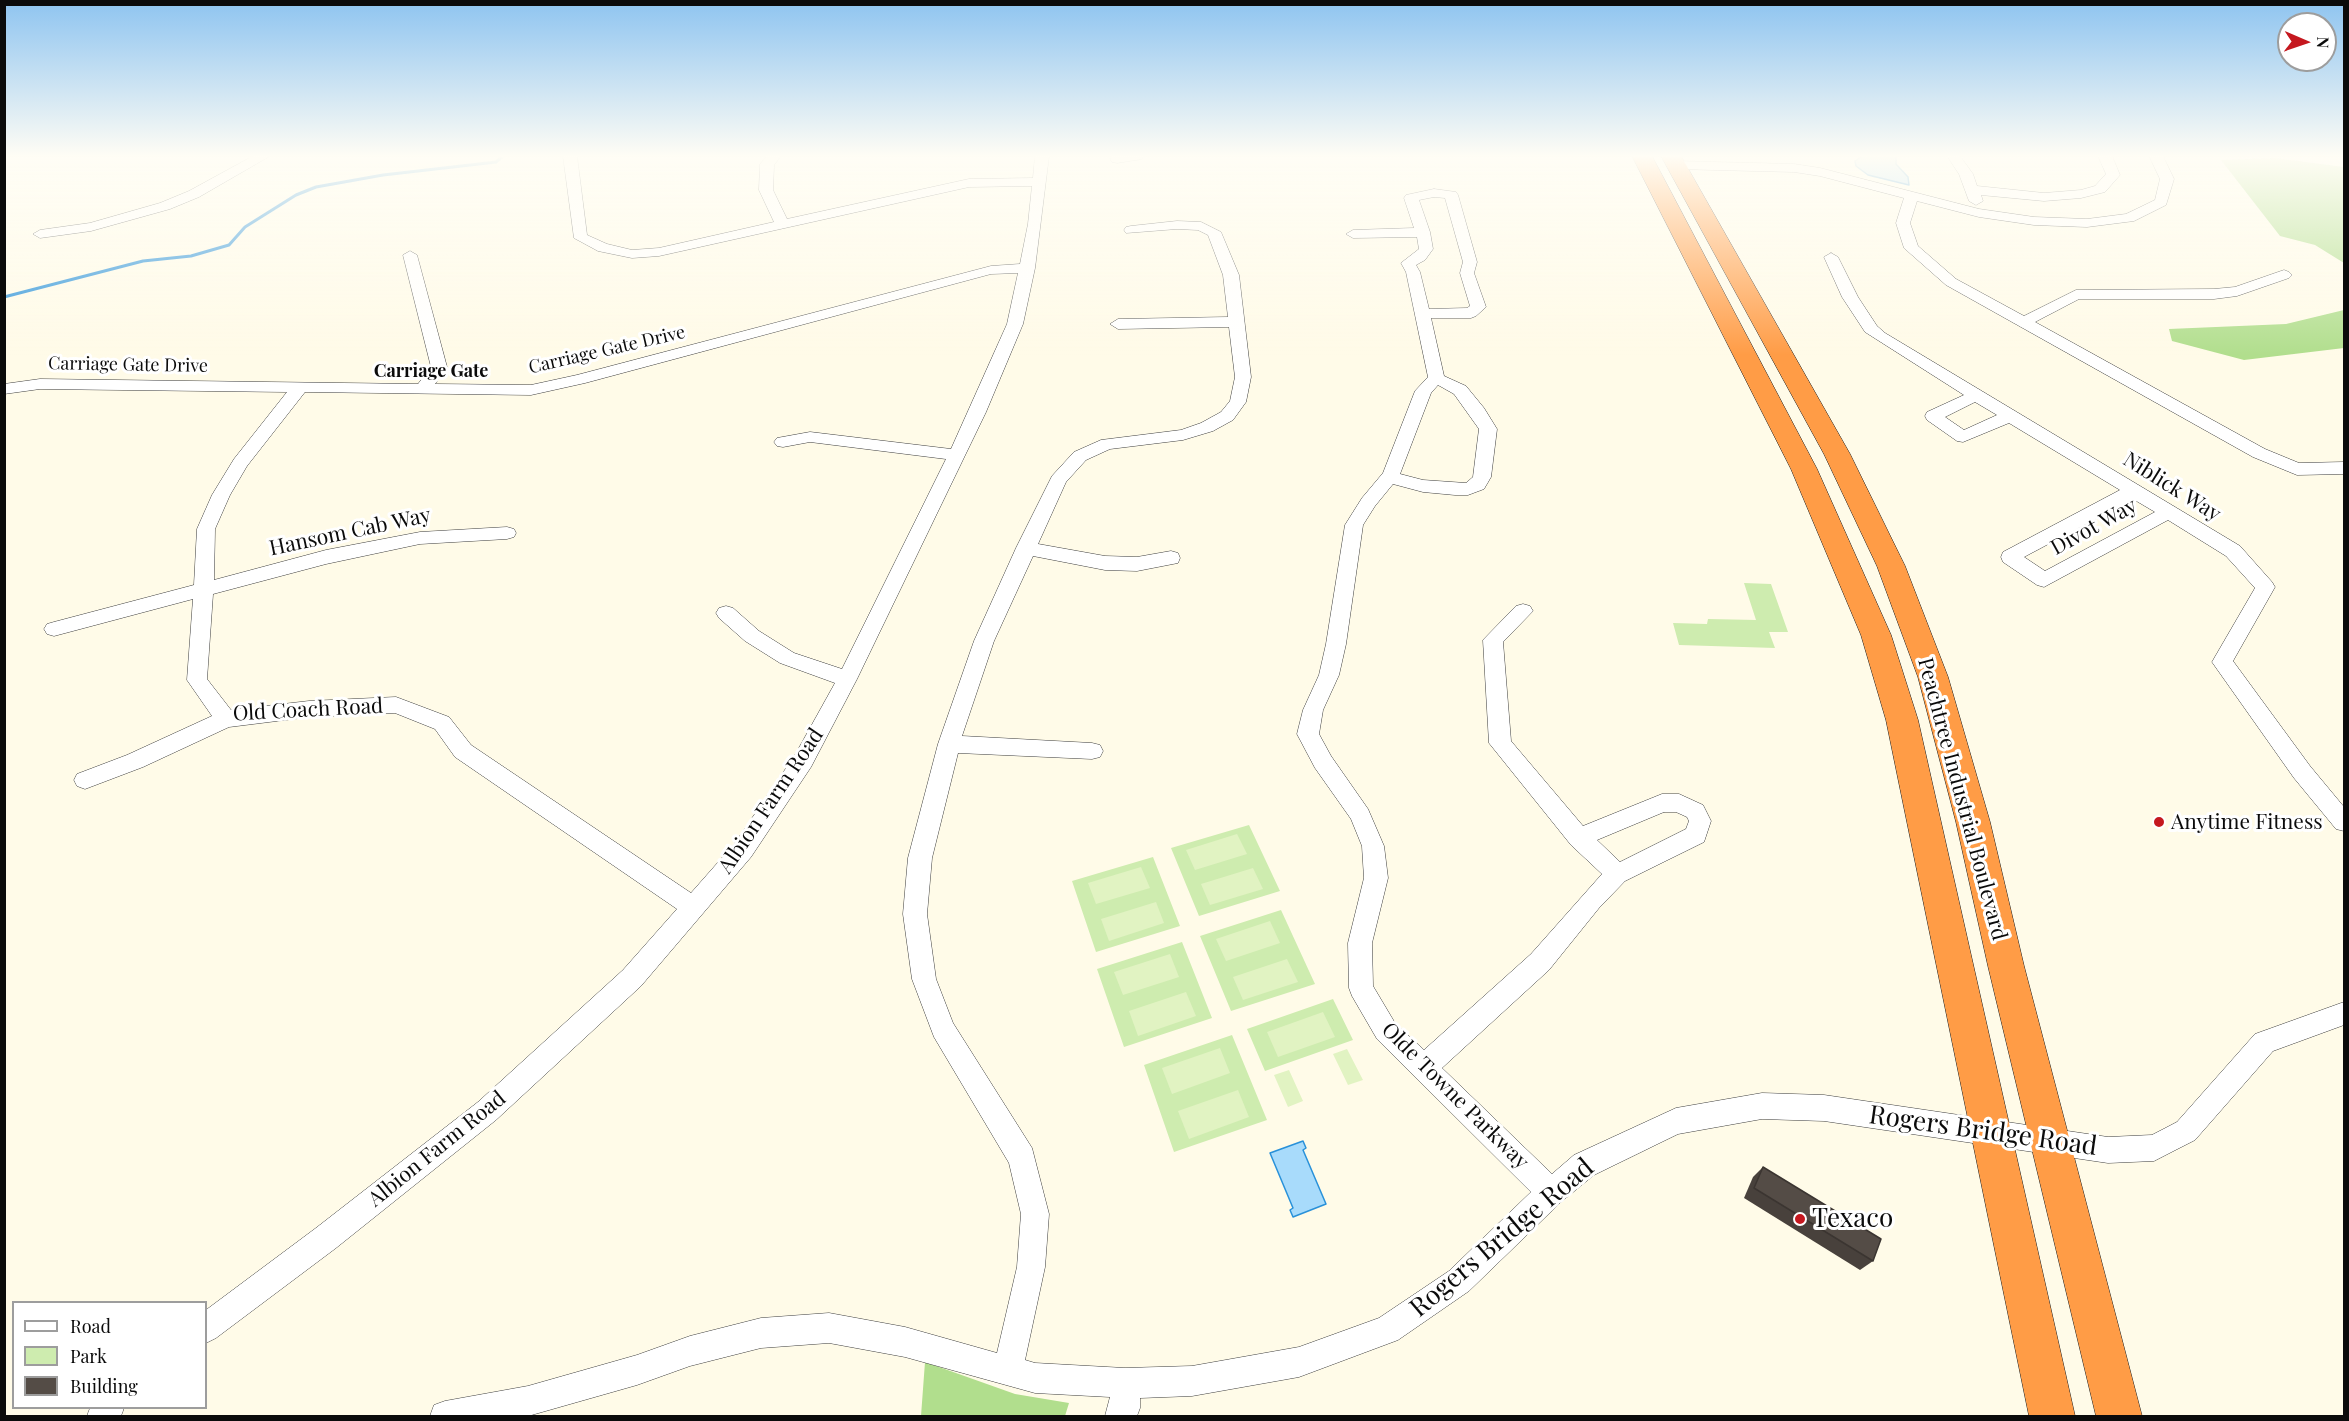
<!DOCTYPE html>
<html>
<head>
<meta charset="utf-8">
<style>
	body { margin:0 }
	#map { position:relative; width:2349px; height:1421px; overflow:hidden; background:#fffbe8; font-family:"Playfair Display",serif }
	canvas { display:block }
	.frame { position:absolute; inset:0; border:6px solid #0b0b0b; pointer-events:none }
	.legend { position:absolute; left:12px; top:1301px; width:195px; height:108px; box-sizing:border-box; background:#fff; border:2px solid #9d9d9d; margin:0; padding:8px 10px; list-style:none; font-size:18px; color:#0b0b0b }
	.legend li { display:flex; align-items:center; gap:12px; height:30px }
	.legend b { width:30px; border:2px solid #9d9d9d }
	.north { position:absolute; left:2277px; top:12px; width:60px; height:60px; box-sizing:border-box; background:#fff; border:2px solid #9d9d9d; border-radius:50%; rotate:92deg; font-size:16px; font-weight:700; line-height:24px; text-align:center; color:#0b0b0b }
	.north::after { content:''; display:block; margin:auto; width:21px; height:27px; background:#c5181f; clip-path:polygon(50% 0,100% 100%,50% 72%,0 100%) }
</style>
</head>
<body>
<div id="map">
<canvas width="2349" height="1421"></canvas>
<div class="frame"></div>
<ul class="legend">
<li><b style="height:8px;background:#fff"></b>Road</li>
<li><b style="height:16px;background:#ceecaf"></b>Park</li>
<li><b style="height:16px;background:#544c46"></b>Building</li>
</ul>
<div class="north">N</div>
</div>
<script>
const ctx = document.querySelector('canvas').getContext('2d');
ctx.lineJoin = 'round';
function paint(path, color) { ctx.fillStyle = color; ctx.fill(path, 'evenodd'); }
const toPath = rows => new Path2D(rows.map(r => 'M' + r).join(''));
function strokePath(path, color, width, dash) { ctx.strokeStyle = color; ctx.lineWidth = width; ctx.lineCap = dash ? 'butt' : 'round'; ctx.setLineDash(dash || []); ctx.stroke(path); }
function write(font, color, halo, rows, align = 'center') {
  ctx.font = font + ' "Playfair Display",serif'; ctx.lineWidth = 6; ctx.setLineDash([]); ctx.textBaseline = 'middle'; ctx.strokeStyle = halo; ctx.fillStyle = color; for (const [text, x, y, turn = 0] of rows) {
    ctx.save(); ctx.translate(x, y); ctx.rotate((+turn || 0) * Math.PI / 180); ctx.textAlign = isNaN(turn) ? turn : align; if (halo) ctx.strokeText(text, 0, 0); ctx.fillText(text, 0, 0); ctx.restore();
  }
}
const green = toPath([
	[1744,583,1771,584,1788,632,1769,632,1775,648,1679,645,1673,623,1707,624,1708,619,1756,620],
	[1249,825,1280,891,1199,916,1171,848],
	[1153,857,1180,926,1096,952,1072,881],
	[1281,910,1315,984,1231,1011,1200,936],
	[1182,942,1212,1018,1124,1047,1097,969],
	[1333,999,1353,1040,1265,1071,1247,1029],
	[1232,1035,1267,1120,1174,1152,1144,1065]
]);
const forest = toPath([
	[2275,158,2344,167,2344,263,2315,245,2280,236,2221,160],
	[2344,310,2344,348,2244,360,2172,341,2169,329,2286,324],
	[925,1362,1015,1394,1069,1403,1065,1416,921,1416]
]);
const pitch = toPath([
	[1237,834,1247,854,1195,870,1186,850],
	[1141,867,1150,888,1096,904,1088,883],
	[1253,868,1263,889,1210,905,1201,884],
	[1156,902,1164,923,1109,941,1101,919],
	[1270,921,1280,943,1226,961,1216,939],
	[1170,954,1179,977,1123,995,1114,972],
	[1287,959,1298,982,1243,1000,1233,977],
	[1186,992,1196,1016,1138,1036,1129,1011],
	[1323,1012,1335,1037,1278,1057,1267,1032],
	[1220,1048,1230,1073,1172,1094,1162,1068],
	[1347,1049,1363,1080,1348,1085,1333,1054],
	[1289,1070,1303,1101,1288,1107,1274,1075],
	[1238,1090,1249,1117,1189,1139,1178,1111]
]);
const water = toPath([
	[1862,156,1896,156,1896,164,1908,177,1909,185,1868,175,1856,166,1855,161,1862,156],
	[1303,1141,1306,1148,1303,1150,1326,1204,1293,1217,1290,1210,1293,1208,1270,1153,1303,1141]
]);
const stream = toPath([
	[4,297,143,261,191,256,229,245,245,227,296,195,316,187,383,175,496,162,503,156]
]);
const minor = toPath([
	[253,156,270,156,199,197,170,209,91,231,40,238,33,234,40,230,90,223,160,203,189,191,253,156],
	[563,156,577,156,587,235,607,244,632,250,659,248,774,222,759,190,760,164,767,156,781,156,774,165,773,190,787,219,969,179,1033,178,1035,156,1049,156,1035,268,1023,324,986,412,857,679,811,767,751,857,641,986,496,1120,336,1248,216,1338,206,1343,206,1310,316,1228,478,1102,623,970,677,909,455,757,435,729,395,713,309,717,229,727,143,767,85,789,77,786,74,780,77,774,127,755,212,716,187,680,193,599,54,636,47,634,44,629,47,624,54,622,194,585,197,529,212,495,234,459,287,392,40,389,4,394,4,384,40,379,418,384,431,367,403,255,410,251,417,255,447,367,435,384,531,385,577,375,991,266,1020,264,1028,224,1032,186,969,187,659,256,632,258,598,251,574,238,563,156],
	[1018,273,1007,324,951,449,810,432,777,438,774,442,777,446,783,447,810,442,946,459,842,669,794,653,759,631,733,608,726,606,719,608,716,613,719,618,745,641,780,663,835,683,795,755,735,843,691,893,471,745,449,717,396,697,309,701,231,710,207,679,213,594,326,564,420,544,507,539,514,537,516,533,514,529,507,527,420,532,326,550,214,580,215,529,230,495,247,466,305,392,531,395,585,383,991,274,1018,273],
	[1112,156,1143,156,1142,159,1117,163,1112,162,1110,159,1112,156],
	[1947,156,1960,156,1973,174,1977,186,2044,193,2081,190,2095,186,2106,174,2098,156,2112,156,2120,175,2105,192,2081,198,2044,201,1981,195,1983,201,1976,205,1969,201,1959,174,1947,156],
	[2149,156,2163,156,2174,179,2166,205,2134,221,2087,227,2034,225,1979,217,1917,201,1910,223,1918,246,1956,279,2024,316,2076,290,2214,289,2235,287,2284,270,2289,272,2292,275,2289,278,2237,296,2214,299,2079,299,2035,322,2265,449,2299,463,2344,462,2344,474,2297,475,2253,457,1946,285,1904,248,1896,223,1904,198,1820,176,1794,172,1676,169,1669,165,1676,161,1794,164,1820,168,1979,209,2034,217,2087,219,2126,214,2155,200,2160,179,2149,156],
	[1434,189,1456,192,1458,195,1477,262,1474,273,1486,307,1476,316,1471,318,1431,318,1444,376,1466,386,1484,408,1497,429,1491,477,1484,489,1468,495,1455,495,1423,492,1393,484,1375,506,1363,525,1346,644,1339,675,1323,710,1319,734,1331,756,1368,809,1384,846,1388,878,1372,943,1373,986,1395,1023,1424,1050,1531,954,1602,874,1571,845,1489,743,1483,640,1516,606,1523,604,1530,606,1533,611,1503,642,1511,741,1583,826,1662,794,1679,794,1703,805,1711,821,1704,842,1625,881,1599,908,1549,970,1442,1068,1552,1174,1574,1155,1676,1108,1762,1093,1824,1095,2108,1137,2152,1135,2177,1122,2255,1034,2344,1002,2344,1025,2273,1051,2195,1140,2154,1161,2108,1163,1824,1121,1762,1119,1678,1134,1594,1175,1561,1202,1469,1291,1398,1340,1299,1377,1192,1396,1140,1398,1140,1408,1137,1416,1105,1416,1110,1397,1035,1393,905,1357,829,1343,761,1348,690,1366,637,1385,528,1416,430,1416,434,1405,445,1401,528,1386,637,1355,690,1336,761,1318,829,1313,905,1327,997,1353,1017,1267,1021,1214,1009,1163,934,1037,912,979,903,914,908,858,938,744,974,641,1016,548,1052,476,1074,452,1101,440,1181,430,1201,423,1221,412,1230,401,1235,377,1229,327,1118,329,1110,324,1118,319,1228,317,1223,275,1208,235,1198,230,1177,229,1126,233,1124,230,1126,227,1131,226,1177,221,1201,222,1221,232,1239,275,1251,377,1246,402,1233,420,1213,431,1183,440,1110,449,1086,460,1066,482,1038,544,1105,556,1137,557,1171,551,1178,553,1180,558,1178,563,1137,571,1105,570,1033,556,994,641,962,736,1092,743,1100,745,1103,751,1100,757,1092,759,958,753,932,858,927,914,936,979,953,1023,1032,1148,1049,1214,1045,1267,1025,1360,1035,1363,1125,1368,1192,1366,1299,1347,1379,1318,1449,1271,1531,1192,1377,1039,1352,996,1349,988,1348,943,1364,878,1362,846,1351,819,1315,768,1297,734,1303,710,1319,675,1326,644,1345,525,1362,498,1383,473,1415,391,1428,377,1406,272,1401,263,1419,249,1417,237,1353,238,1346,234,1353,230,1414,228,1404,198,1406,195,1434,189],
	[1434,197,1445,198,1463,262,1460,273,1470,306,1467,308,1429,309,1420,272,1416,265,1425,260,1433,249,1430,232,1419,200,1434,197],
	[1438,385,1454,394,1479,429,1473,477,1466,483,1423,480,1400,474,1431,393,1438,385],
	[1664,812,1676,812,1687,817,1689,821,1686,829,1620,862,1597,840,1664,812],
	[1831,253,1838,257,1858,297,1877,326,1885,333,2240,546,2272,582,2275,587,2233,661,2310,766,2344,807,2344,831,2336,829,2294,778,2212,662,2255,588,2226,556,2168,520,2044,587,2037,585,2003,562,2001,557,2003,552,2120,490,2009,423,1963,442,1957,441,1927,420,1925,416,1927,412,1964,395,1865,332,1842,297,1824,257,1831,253],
	[1975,402,1997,415,1964,430,1945,417,1975,402],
	[2133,499,2155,512,2045,571,2024,557,2133,499],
	[90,1408,124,1408,121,1416,87,1416,90,1408]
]);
const highway = toPath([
	[1632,156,1652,156,1817,469,1891,635,1918,720,2075,1416,2029,1416,1886,720,1861,635,1791,469,1632,156],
	[1661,156,1681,156,1850,454,1905,566,1948,677,1990,822,2024,966,2142,1416,2096,1416,1988,966,1956,822,1918,677,1877,566,1824,454,1661,156]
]);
const wall = toPath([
	[1763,1167,1873,1261,1860,1270,1744,1198,1753,1177]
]);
const building = toPath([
	[1763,1167,1881,1239,1873,1261,1754,1188,1763,1167]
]);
const markers = [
	[2159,822,6,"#c5181f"],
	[1800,1219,6,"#c5181f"]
];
const farStreetnames = [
	["Carriage Gate Drive",607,350,-13],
	["Carriage Gate Drive",128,365,1]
];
const farNeighbourhoodnames = [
	["Carriage Gate",431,371]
];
const streetNames = [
	["Niblick Way",2172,487,32],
	["Divot Way",2094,527,-29],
	["Hansom Cab Way",350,532,-12],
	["Old Coach Road",308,710,-3],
	["Peachtree Industrial Boulevard",1962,799,75],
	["Albion Farm Road",771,801,-56],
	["Olde Towne Parkway",1455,1096,45],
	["Albion Farm Road",437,1149,-39]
];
const poiNames = [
	["Anytime Fitness",2171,822]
];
const nearStreetnames = [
	["Rogers Bridge Road",1983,1131,8],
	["Rogers Bridge Road",1502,1238,-40]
];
const nearPoinames = [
	["Texaco",1812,1219]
];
paint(green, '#ceecaf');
paint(forest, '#b1de8d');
paint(pitch, '#e1f3c2');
paint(water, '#a8dbfb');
strokePath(water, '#2991d9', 1.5);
strokePath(stream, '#2991d9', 3);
strokePath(minor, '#3e3e3e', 1);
strokePath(highway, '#1c1c1c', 1);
paint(minor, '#fff');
paint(highway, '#ff9c46');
paint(wall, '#48413c');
paint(building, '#544c46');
strokePath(building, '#3b3531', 1.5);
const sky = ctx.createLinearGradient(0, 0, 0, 355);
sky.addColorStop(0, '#8ec4f0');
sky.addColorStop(0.44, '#fffdf5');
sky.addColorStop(1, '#fffdf500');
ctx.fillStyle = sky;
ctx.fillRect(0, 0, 2349, 355);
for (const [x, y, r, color] of markers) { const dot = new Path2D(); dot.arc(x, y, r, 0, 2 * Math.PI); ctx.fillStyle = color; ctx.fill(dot); strokePath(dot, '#fff', 2); }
write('18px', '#0b0b0b', '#fff', farStreetnames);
write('bold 18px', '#0b0b0b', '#fff', farNeighbourhoodnames);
write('21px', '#0b0b0b', '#fff', streetNames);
write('21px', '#0b0b0b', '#fff', poiNames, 'left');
write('26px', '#0b0b0b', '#fff', nearStreetnames);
write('26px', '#0b0b0b', '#fff', nearPoinames, 'left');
</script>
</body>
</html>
